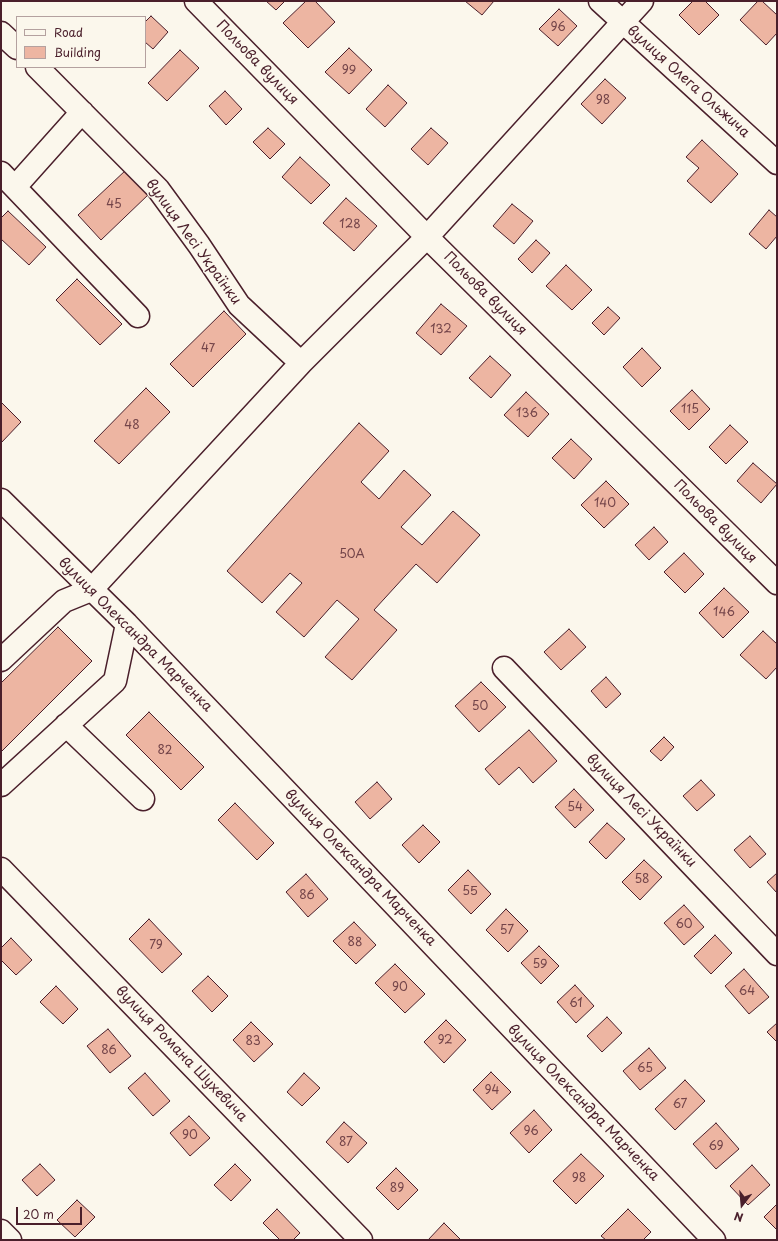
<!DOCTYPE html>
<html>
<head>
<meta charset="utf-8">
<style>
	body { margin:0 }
	#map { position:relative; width:778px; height:1241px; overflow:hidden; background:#fbf7ec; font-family:"Playpen Sans",sans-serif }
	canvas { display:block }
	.frame { position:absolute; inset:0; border:2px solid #4a1f2b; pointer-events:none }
	.legend { position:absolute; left:16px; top:16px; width:130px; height:52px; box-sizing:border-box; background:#fbf7ec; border:1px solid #b4a19f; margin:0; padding:5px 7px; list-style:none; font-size:12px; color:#4a1f2b }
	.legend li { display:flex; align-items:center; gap:8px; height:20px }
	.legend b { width:20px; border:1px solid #b4a19f }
	.north { position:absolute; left:722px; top:1185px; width:40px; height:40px; -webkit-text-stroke:3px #fbf7ec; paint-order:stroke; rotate:196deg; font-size:11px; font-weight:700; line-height:16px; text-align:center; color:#4a1f2b }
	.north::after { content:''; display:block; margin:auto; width:14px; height:18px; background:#4a1f2b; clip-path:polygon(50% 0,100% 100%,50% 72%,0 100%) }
	.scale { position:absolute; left:16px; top:1207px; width:66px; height:18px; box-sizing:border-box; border:2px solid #4a1f2b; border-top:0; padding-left:5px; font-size:12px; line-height:14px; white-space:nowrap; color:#4a1f2b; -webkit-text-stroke:3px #fbf7ec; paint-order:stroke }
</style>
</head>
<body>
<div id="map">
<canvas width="778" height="1241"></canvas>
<div class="frame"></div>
<ul class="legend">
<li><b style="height:5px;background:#fbf7ec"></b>Road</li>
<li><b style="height:11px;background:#edb5a2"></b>Building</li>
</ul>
<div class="north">N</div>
<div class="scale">20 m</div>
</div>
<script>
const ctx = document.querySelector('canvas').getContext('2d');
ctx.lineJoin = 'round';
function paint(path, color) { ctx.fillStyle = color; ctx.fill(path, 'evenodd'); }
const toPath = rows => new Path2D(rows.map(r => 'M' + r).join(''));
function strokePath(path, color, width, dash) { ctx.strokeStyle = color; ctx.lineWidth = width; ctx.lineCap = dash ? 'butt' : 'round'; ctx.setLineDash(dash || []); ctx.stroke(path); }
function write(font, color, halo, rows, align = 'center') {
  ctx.font = font + ' "Playpen Sans",sans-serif'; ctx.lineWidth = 3; ctx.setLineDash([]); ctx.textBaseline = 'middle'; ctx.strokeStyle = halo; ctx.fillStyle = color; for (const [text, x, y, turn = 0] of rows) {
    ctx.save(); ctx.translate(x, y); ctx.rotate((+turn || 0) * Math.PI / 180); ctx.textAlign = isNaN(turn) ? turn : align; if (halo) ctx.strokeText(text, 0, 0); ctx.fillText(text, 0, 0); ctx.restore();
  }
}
const building = toPath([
	[266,1,285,1,276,10,266,1],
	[306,1,315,1,335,22,308,48,283,23,306,1],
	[465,1,494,1,482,15,465,1],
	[693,1,705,1,719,15,699,35,679,15,693,1],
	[758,1,762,1,777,15,777,33,766,45,740,20,758,1],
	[559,9,577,26,558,46,539,29,559,9],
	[151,16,168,32,153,49,145,42,145,22,151,16],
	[349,48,372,70,349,94,325,72,349,48],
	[180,50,199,68,167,101,148,83,180,50],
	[605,79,626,98,602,124,581,104,605,79],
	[388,85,407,103,385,127,366,109,388,85],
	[225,91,242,109,226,125,209,106,225,91],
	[268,128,285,144,270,159,253,142,268,128],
	[431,128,448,143,428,165,411,149,431,128],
	[702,140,738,174,711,203,687,181,699,168,686,157,702,140],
	[300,157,330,185,311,204,282,177,300,157],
	[126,170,149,194,101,240,78,215,126,170],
	[346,198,377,226,354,251,323,223,346,198],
	[512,204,533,221,514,244,493,226,512,204],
	[769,210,777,217,777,236,766,249,749,234,769,210],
	[8,211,46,247,29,265,1,239,1,218,8,211],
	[536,240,550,253,532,273,518,259,536,240],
	[566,265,592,290,572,310,546,286,566,265],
	[77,279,122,324,100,345,56,300,77,279],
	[441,304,467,326,441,355,416,333,441,304],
	[608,307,620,318,604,335,592,323,608,307],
	[224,311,246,334,193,387,170,364,224,311],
	[642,348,661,368,642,387,623,367,642,348],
	[490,356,511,375,491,398,469,378,490,356],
	[146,388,170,412,119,464,94,441,146,388],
	[692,390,710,409,689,430,670,411,692,390],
	[526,392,549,414,528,437,504,415,526,392],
	[1,402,21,422,1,443,1,402],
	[359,423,389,451,361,482,379,499,404,470,431,495,401,527,422,545,453,511,480,535,437,583,416,564,374,610,397,630,352,680,325,657,359,619,337,600,304,637,276,612,302,583,290,573,262,603,227,571,359,423],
	[730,425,748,442,726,464,709,447,730,425],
	[571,439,592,459,574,479,552,458,571,439],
	[753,463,777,484,761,503,737,481,753,463],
	[606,481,629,504,604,528,581,505,606,481],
	[654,527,668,542,649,560,635,545,654,527],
	[684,553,704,574,685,593,664,572,684,553],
	[724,588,749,612,723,638,699,613,724,588],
	[58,627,92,661,1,752,1,683,58,627],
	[569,629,586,647,561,670,544,652,569,629],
	[763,631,777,644,777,667,766,679,740,655,763,631],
	[606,677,621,694,606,708,591,691,606,677],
	[481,682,506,707,479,732,455,706,481,682],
	[149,712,204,767,181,790,126,735,149,712],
	[529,730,557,761,533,783,519,767,499,785,485,769,529,730],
	[664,737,674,747,661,761,650,751,664,737],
	[701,780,715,795,697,811,683,796,701,780],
	[377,782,392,799,370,819,355,802,377,782],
	[574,789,594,810,575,828,555,807,574,789],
	[235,803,274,843,257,860,218,820,235,803],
	[607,823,625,839,606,859,589,842,607,823],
	[423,825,440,842,419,863,402,845,423,825],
	[750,836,766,854,750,868,734,850,750,836],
	[644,860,662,877,640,900,622,882,644,860],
	[468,870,491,894,471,914,448,890,468,870],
	[777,873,777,893,767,882,777,873],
	[306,874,328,899,308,917,286,892,306,874],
	[684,905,704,927,684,945,664,923,684,905],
	[506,909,528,931,508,952,486,930,506,909],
	[149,919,182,954,162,973,129,939,149,919],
	[354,922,376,945,356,964,333,941,354,922],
	[715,935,732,953,711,974,694,956,715,935],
	[11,938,32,960,16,975,1,960,1,948,11,938],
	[539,946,559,966,541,984,521,963,539,946],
	[395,964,425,994,405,1013,375,983,395,964],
	[744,969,769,997,749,1014,725,986,744,969],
	[208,976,228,996,212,1012,192,991,208,976],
	[575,985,594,1006,576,1023,557,1002,575,985],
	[56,986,78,1009,63,1024,40,1002,56,986],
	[607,1017,622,1033,602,1052,587,1036,607,1017],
	[446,1020,466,1040,444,1063,424,1042,446,1020],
	[251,1022,273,1044,254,1062,233,1040,251,1022],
	[777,1023,777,1042,767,1032,777,1023],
	[108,1029,131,1056,110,1073,87,1046,108,1029],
	[649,1048,666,1068,640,1090,623,1071,649,1048],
	[491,1072,511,1092,492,1110,473,1090,491,1072],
	[145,1073,170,1101,153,1116,128,1088,145,1073],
	[304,1073,320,1088,302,1106,287,1092,304,1073],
	[685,1080,705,1101,675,1130,655,1109,685,1080],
	[534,1110,552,1130,529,1153,510,1133,534,1110],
	[189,1116,210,1138,190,1156,170,1133,189,1116],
	[344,1122,367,1143,348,1163,326,1142,344,1122],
	[716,1123,739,1149,716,1169,693,1144,716,1123],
	[581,1154,604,1176,576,1204,553,1181,581,1154],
	[40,1164,55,1180,37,1196,22,1180,40,1164],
	[235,1164,251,1180,231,1201,214,1185,235,1164],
	[752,1165,770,1185,748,1205,730,1186,752,1165],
	[396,1168,418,1190,398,1210,376,1188,396,1168],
	[77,1200,95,1217,75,1237,57,1220,77,1200],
	[777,1204,777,1230,764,1217,777,1204],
	[277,1209,300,1233,293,1240,280,1240,263,1223,277,1209],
	[628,1209,651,1232,643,1240,606,1240,601,1236,628,1209],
	[444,1223,461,1240,428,1240,444,1223]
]);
const minor = toPath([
	[196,1,427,237,777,583],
	[600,1,777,163],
	[1,33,17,48],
	[37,67,158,189,199,245,239,305,301,363],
	[1,173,138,316],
	[15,187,82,112],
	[1,500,127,624,714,1240],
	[1,660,64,601,91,590,301,363,427,237,642,1],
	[504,668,777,954],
	[66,725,143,799],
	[1,785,115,681,127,624],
	[1,869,361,1240],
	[1,1231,10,1240]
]);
const numberNames = [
	["96",558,28],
	["99",349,71],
	["98",603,101],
	["45",114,205],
	["128",350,225],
	["132",441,330],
	["47",208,349],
	["115",690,410],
	["136",527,414],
	["48",132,426],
	["140",605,504],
	["50А",352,555],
	["146",724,613],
	["50",480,707],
	["82",165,751],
	["54",575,808],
	["58",642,880],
	["55",470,892],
	["86",307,896],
	["60",684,925],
	["57",507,931],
	["88",355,943],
	["79",156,946],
	["59",540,965],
	["90",400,988],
	["64",747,992],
	["61",576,1004],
	["92",445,1041],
	["83",253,1042],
	["86",109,1051],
	["65",645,1069],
	["94",492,1091],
	["67",680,1105],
	["96",531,1132],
	["90",190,1136],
	["87",346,1143],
	["69",716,1147],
	["98",579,1179],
	["89",397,1189]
];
const streetNames = [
	["Польова вулиця",257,63,46],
	["вулиця Олега Ольжича",688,82,42],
	["вулиця Лесі Українки",193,242,54],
	["Польова вулиця",485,294,45],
	["Польова вулиця",715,522,45],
	["вулиця Олександра Марченка",135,635,45],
	["вулиця Лесі Українки",641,811,46],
	["вулиця Олександра Марченка",360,868,46],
	["вулиця Романа Шухевича",181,1054,46],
	["вулиця Олександра Марченка",583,1103,46]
];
paint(building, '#edb5a2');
strokePath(building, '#4a1f2b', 1);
strokePath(minor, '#4a1f2b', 25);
strokePath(minor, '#fbf7ec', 22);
write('12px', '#734449', null, numberNames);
write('14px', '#4a1f2b', '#fbf7ec', streetNames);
</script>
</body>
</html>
